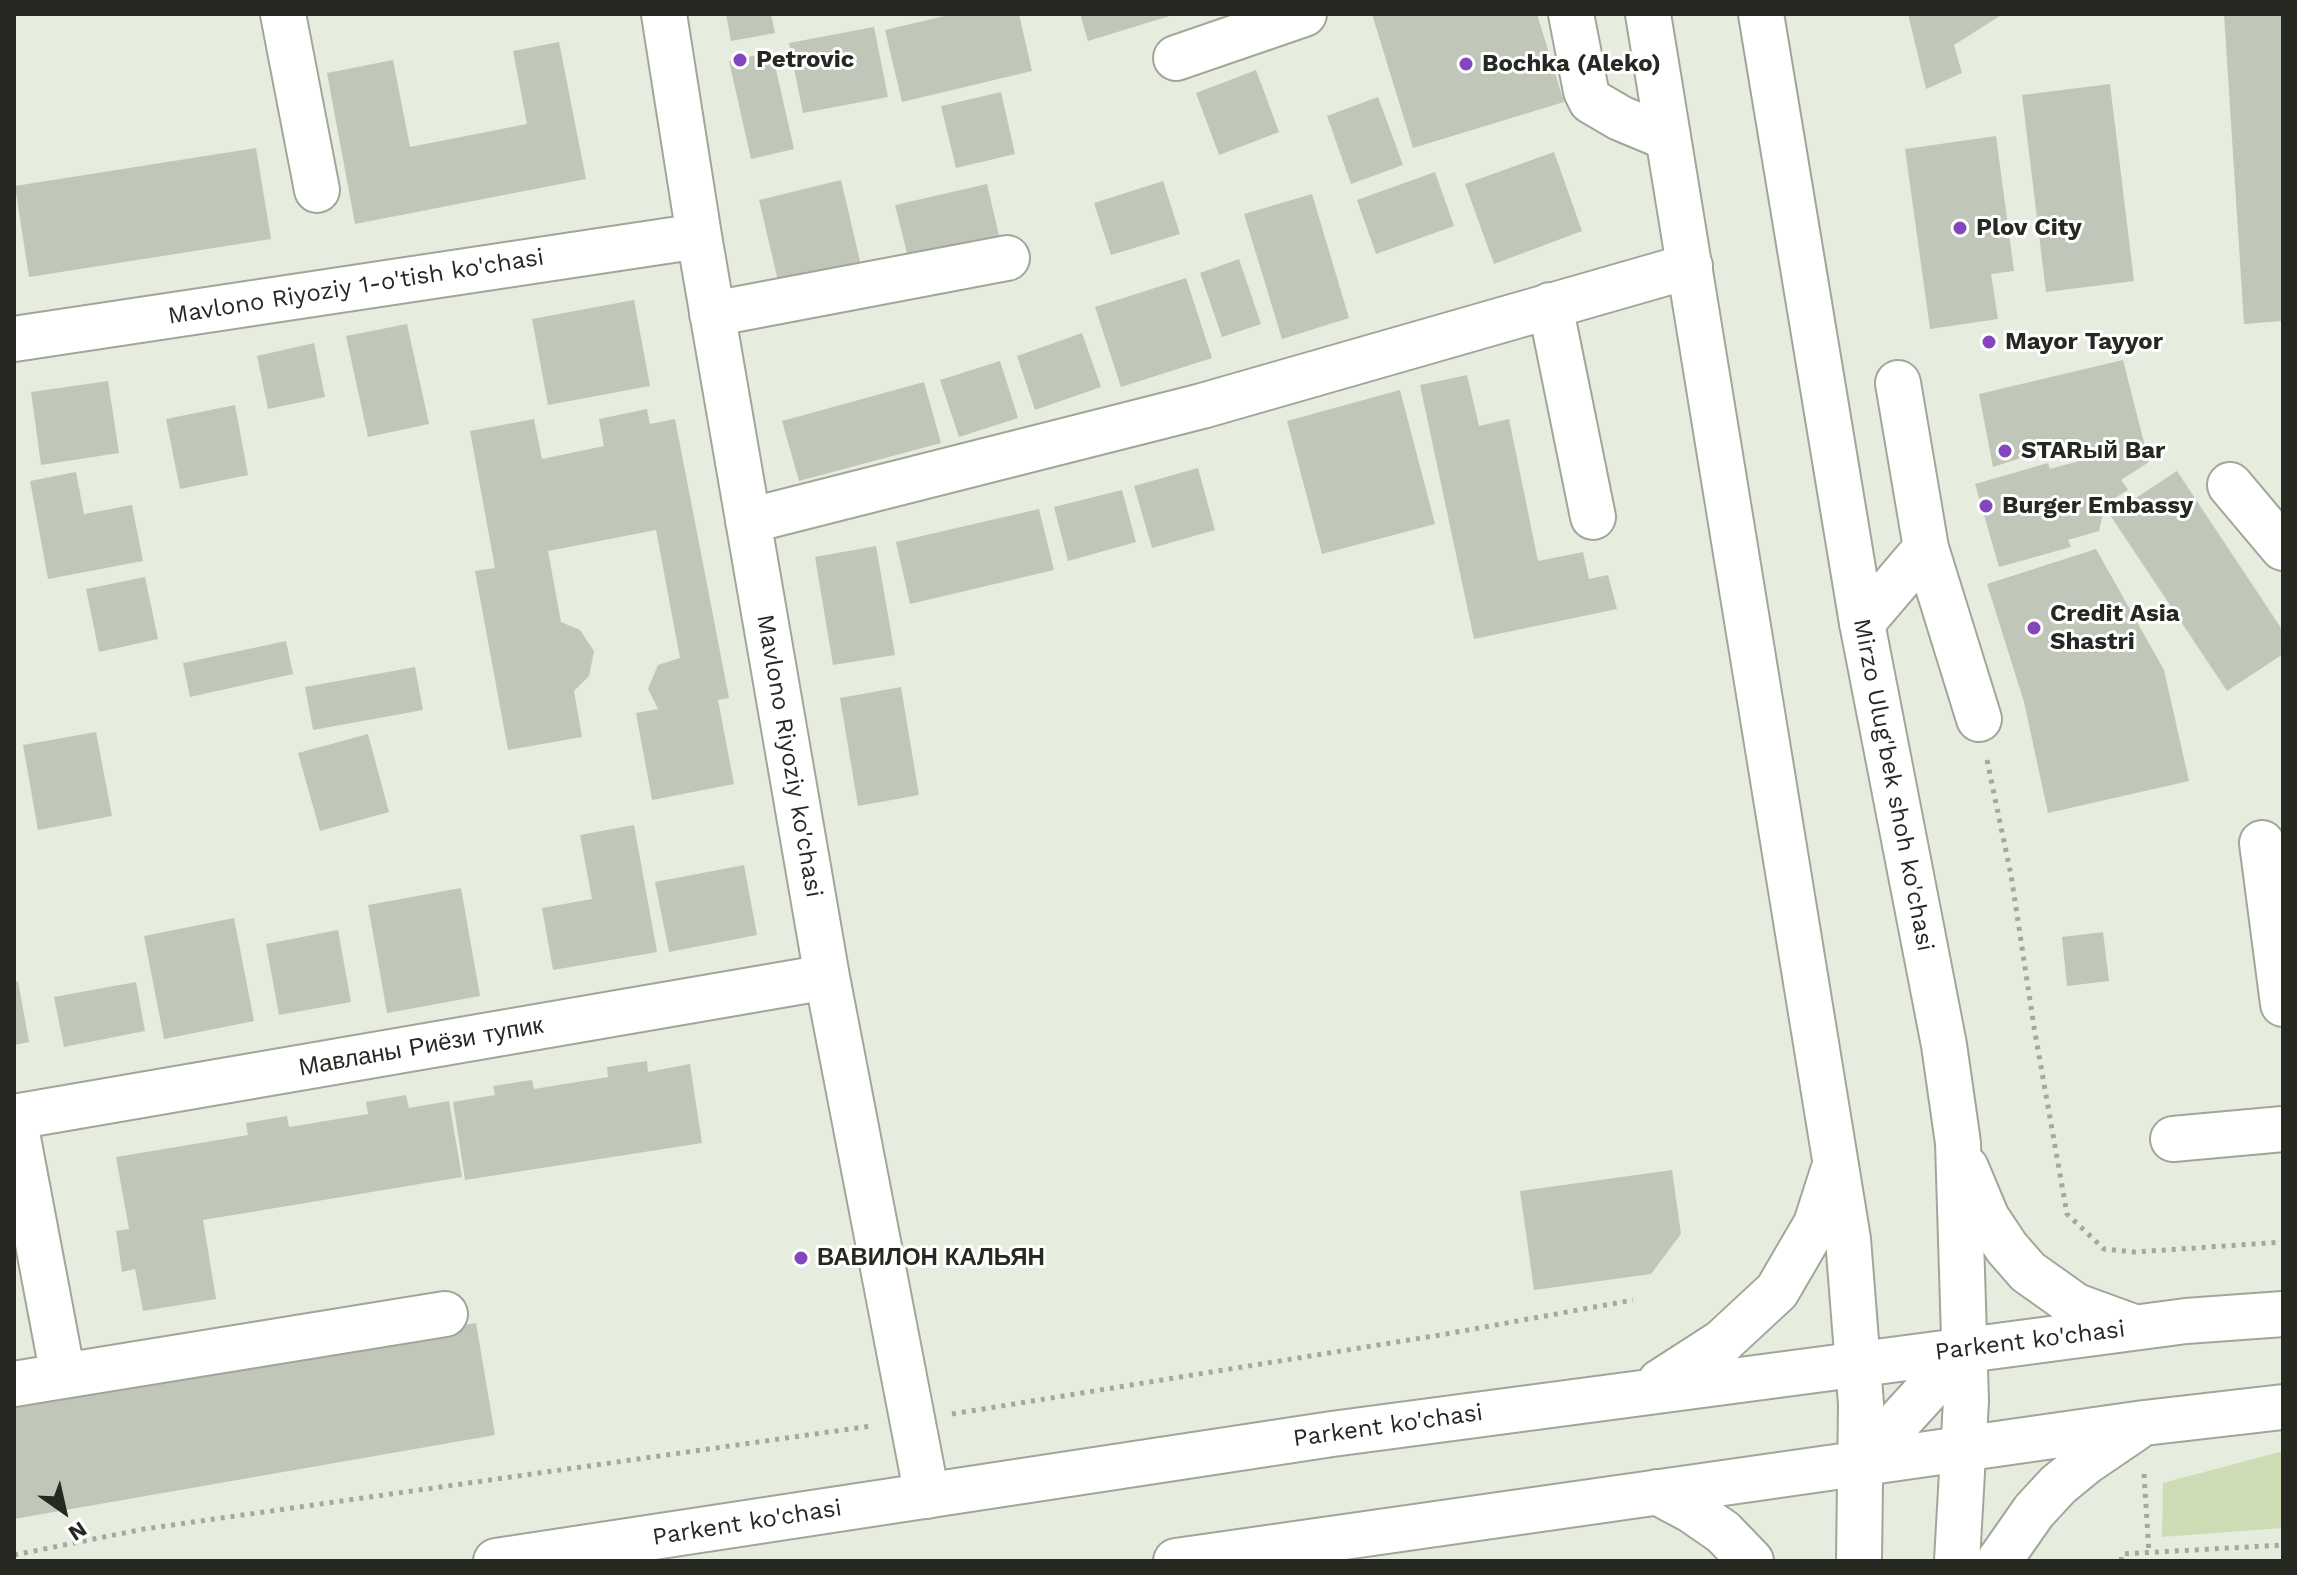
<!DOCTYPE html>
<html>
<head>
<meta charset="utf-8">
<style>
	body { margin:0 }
	#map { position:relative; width:2297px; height:1575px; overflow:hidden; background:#e7edde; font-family:"Work Sans",sans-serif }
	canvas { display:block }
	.frame { position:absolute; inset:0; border:16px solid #262822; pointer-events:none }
	.north { position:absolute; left:24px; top:1471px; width:80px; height:80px; -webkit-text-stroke:6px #fff; paint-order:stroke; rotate:146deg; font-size:22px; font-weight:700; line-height:32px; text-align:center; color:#262822 }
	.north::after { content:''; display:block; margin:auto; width:28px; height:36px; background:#262822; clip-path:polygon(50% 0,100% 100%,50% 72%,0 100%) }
</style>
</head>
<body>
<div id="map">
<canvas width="2297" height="1575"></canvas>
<div class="frame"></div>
<div class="north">N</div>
</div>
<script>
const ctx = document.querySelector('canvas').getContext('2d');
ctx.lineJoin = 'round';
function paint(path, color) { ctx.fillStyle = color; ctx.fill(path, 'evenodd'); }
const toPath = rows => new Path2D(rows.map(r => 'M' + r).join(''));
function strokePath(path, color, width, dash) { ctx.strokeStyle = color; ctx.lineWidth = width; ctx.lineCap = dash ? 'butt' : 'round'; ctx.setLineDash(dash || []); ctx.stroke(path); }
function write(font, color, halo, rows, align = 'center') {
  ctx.font = font + ' "Work Sans",sans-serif'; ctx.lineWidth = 6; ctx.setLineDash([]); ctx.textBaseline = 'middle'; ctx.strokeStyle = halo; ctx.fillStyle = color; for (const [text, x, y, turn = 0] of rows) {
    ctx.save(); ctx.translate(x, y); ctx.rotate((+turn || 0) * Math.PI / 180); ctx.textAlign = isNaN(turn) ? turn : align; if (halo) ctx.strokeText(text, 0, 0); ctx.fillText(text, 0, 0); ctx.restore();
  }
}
const green = toPath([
	[2283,1451,2283,1528,2162,1537,2163,1483]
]);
const building = toPath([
	[726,14,771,14,775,33,731,41],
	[953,14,1019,14,1032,71,902,102,885,30],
	[1080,14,1173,14,1173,15,1088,41],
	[1372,14,1537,14,1564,102,1413,148],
	[1908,14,2003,14,1954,45,1962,73,1926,89],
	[2224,14,2283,14,2283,321,2244,324],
	[874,27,888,97,803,113,789,43],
	[559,42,586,179,355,224,327,73,393,60,410,147,527,124,513,51],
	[772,52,794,149,751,159,729,61],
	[1256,70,1279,132,1219,155,1196,93],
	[2110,84,2134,281,2046,292,2022,95],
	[1001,92,1015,154,956,168,941,106],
	[1378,97,1403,165,1351,184,1327,116],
	[1996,136,2014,271,1991,274,1998,319,1930,329,1905,149],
	[256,148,271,239,29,277,15,186],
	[1554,152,1582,231,1494,264,1465,184],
	[1435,172,1454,226,1376,254,1357,200],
	[841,180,861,265,779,285,759,200],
	[1163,181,1180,234,1111,255,1094,203],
	[987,184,1001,244,910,265,895,205],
	[1312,194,1349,318,1282,339,1244,214],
	[1239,259,1261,324,1222,337,1200,273],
	[1186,278,1212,358,1121,387,1095,307],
	[634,300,650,386,548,405,532,319],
	[407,324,429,424,368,437,346,336],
	[1082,333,1101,387,1035,410,1017,356],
	[314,343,325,397,268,409,257,356],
	[2123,360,2149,462,2121,480,2128,490,2105,504,2099,531,2068,540,2071,547,1999,567,1975,484,2048,463,2050,469,2079,461,2073,441,1993,467,1979,394],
	[1000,361,1018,418,959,437,940,380],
	[1467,375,1479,426,1509,419,1538,561,1583,552,1589,579,1608,575,1617,609,1474,639,1420,385],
	[108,381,119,453,41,465,31,392],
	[924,382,941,443,799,481,782,421],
	[1400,390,1435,524,1322,554,1287,421],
	[235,405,248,475,180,489,166,419],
	[647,409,650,424,675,419,729,698,718,700,734,784,652,800,636,713,658,709,648,689,658,665,680,658,656,530,548,551,561,622,580,630,594,651,589,676,574,691,582,737,508,750,475,571,495,568,470,431,534,419,542,459,604,446,599,419],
	[1198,468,1215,530,1152,548,1134,486],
	[2177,471,2283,631,2283,654,2227,691,2110,515],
	[76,472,84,514,132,505,143,561,48,579,30,481],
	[1122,490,1136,542,1068,561,1054,507],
	[1039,509,1054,570,910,604,896,542],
	[876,546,895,655,833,665,815,557],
	[2096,549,2164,670,2189,781,2048,813,2024,702,1987,584],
	[145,577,158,639,99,652,86,589],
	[286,641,293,674,190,697,183,663],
	[415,667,423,710,313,730,305,687],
	[901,687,919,795,858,806,840,698],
	[96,732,112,816,38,830,23,745],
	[368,734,389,812,320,831,298,753],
	[634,825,657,952,553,970,542,908,592,899,580,835],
	[744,865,757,935,669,952,655,882],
	[461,888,480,996,387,1013,368,905],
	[234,918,254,1021,164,1039,144,936],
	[338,930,351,1002,279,1015,266,944],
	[2103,932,2109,981,2067,986,2062,937],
	[18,981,29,1042,14,1045,14,982],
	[136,982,145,1031,64,1047,54,997],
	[647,1061,648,1072,690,1064,702,1143,465,1180,453,1102,495,1095,493,1086,532,1080,534,1089,608,1077,607,1067],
	[406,1095,409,1108,449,1101,462,1177,203,1220,216,1299,143,1311,135,1269,122,1272,116,1231,129,1229,116,1157,248,1135,246,1123,287,1116,289,1127,368,1114,366,1102],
	[1672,1170,1681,1234,1651,1274,1534,1290,1520,1191],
	[476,1323,495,1435,14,1519,14,1405]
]);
const path = toPath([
	[1987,760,2011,875,2034,1027,2067,1214,2104,1249,2135,1252,2283,1242],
	[952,1414,1446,1334,1633,1300],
	[2144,1474,2149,1553],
	[14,1555,144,1529,871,1426],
	[2121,1561,2122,1554,2283,1545]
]);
const minor = toPath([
	[283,14,317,190],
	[664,14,699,236,827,977,927,1496],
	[1571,14,1586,91,1591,101,1620,118,1668,138],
	[1176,58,1304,14],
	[1550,305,1593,517],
	[712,314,1007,258],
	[14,339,699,236],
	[1898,383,1926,548,1979,719],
	[2230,485,2283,548],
	[748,521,1202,406,1690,266],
	[1862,623,1926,548],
	[2262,843,2283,1004],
	[14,1117,827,977],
	[14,1117,63,1376,445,1314],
	[2173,1139,2283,1129],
	[14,1384,63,1376]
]);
const major = toPath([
	[1648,14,1848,1239,1861,1404,1859,1561],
	[1761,14,1862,623,1944,1045,1958,1143,1966,1401,1957,1561],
	[1966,1168,1987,1218,2007,1248,2028,1272,2076,1306,2131,1326],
	[1660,1382,1722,1342,1777,1291,1816,1224,1833,1171],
	[1861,1463,1965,1349],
	[1657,1492,1691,1510,1723,1532,1751,1561],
	[496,1561,1332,1434,2186,1321,2283,1314],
	[1176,1561,2144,1423,2283,1407],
	[1999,1561,2034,1511,2058,1485,2086,1462,2136,1428]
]);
const markers = [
	[740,60,8,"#8346bc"],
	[1466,64,8,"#8346bc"],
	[1960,228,8,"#8346bc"],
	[1989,342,8,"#8346bc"],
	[2005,451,8,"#8346bc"],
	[1986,506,8,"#8346bc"],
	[2034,628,8,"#8346bc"],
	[801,1258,8,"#8346bc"]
];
const poiNames = [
	["Petrovic",756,60],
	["Bochka (Aleko)",1482,64],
	["Plov City",1976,228],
	["Mayor Tayyor",2005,342],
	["STARый Bar",2021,451],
	["Burger Embassy",2002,506],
	["Credit Asia",2050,614],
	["Shastri",2050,642],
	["ВАВИЛОН КАЛЬЯН",817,1258]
];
const streetNames = [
	["Mavlono Riyoziy 1-o'tish ko'chasi",356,287,-9],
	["Mavlono Riyoziy ko'chasi",789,756,80],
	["Mirzo Ulug'bek shoh ko'chasi",1893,785,79],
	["Мавланы Риёзи тупик",421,1047,-10],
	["Parkent ko'chasi",2030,1341,-7],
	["Parkent ko'chasi",1388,1426,-8],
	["Parkent ko'chasi",747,1523,-9]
];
paint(green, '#cddcb4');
paint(building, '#c1c7b8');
strokePath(minor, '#a1a698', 48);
strokePath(major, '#a1a698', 48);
strokePath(path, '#a4a99d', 5, [4, 6]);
strokePath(minor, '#fff', 44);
strokePath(major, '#fff', 44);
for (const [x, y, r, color] of markers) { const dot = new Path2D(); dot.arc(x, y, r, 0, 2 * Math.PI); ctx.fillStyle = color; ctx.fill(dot); strokePath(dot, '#fff', 3); }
write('bold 24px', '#262822', '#fff', poiNames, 'left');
write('24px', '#262822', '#fff', streetNames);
</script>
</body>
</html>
